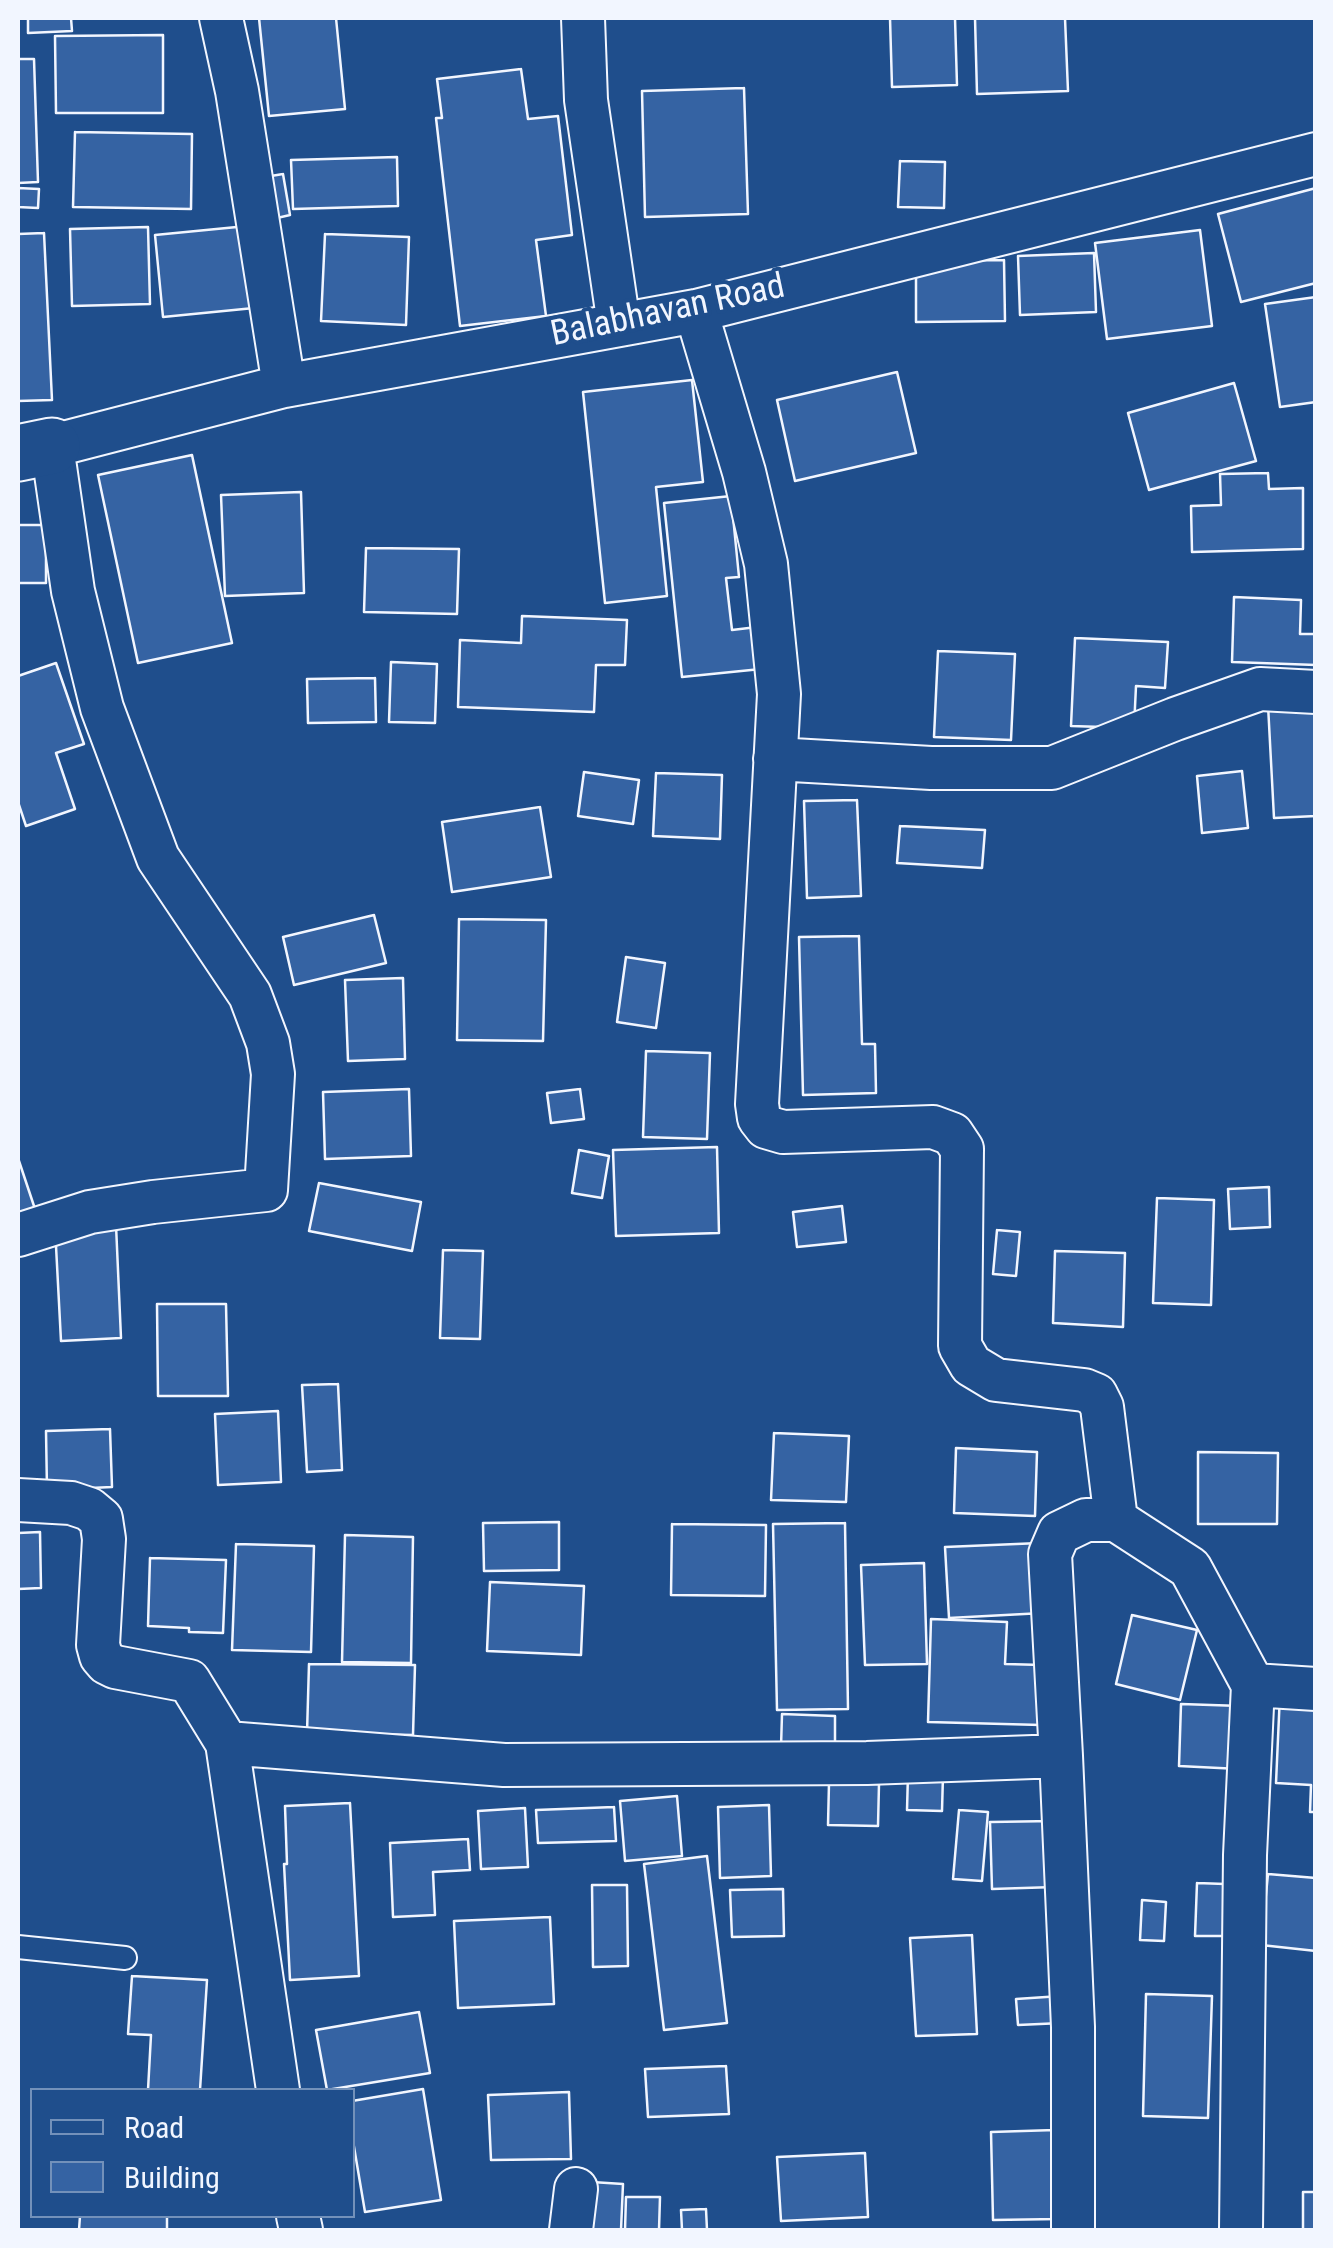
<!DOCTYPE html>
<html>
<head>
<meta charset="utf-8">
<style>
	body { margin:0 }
	#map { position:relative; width:1333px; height:2248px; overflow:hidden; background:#1f4e8c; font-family:"Roboto Condensed",sans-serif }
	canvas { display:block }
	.frame { position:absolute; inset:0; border:20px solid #f2f6ff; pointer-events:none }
	.legend { position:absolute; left:30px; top:2088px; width:325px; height:130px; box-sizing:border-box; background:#1f4e8c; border:2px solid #7391ba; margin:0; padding:12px 18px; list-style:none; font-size:30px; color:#f2f6ff }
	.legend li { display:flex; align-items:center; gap:20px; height:50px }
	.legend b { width:50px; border:2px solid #7391ba }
</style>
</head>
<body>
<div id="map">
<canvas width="1333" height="2248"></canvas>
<div class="frame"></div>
<ul class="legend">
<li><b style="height:12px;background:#1f4e8c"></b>Road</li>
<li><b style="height:28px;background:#3563a3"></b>Building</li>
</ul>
</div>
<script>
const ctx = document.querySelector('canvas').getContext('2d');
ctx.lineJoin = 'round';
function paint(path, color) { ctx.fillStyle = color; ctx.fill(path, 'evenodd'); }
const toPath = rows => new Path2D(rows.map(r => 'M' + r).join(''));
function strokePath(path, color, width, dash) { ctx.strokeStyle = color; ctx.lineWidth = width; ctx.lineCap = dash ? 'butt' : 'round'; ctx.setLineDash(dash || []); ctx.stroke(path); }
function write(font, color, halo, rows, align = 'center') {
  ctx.font = font + ' "Roboto Condensed",sans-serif'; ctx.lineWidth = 8; ctx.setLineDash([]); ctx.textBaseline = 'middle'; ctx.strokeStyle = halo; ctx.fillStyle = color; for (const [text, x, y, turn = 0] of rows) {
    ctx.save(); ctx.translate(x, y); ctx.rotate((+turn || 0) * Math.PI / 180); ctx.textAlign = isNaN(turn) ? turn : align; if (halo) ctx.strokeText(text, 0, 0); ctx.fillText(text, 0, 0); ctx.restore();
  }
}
const building = toPath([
	[28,18,71,18,72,31,28,33,28,18],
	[259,18,336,18,345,109,269,116,259,18],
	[890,18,955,18,957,85,892,87,890,18],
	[975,18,1065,18,1068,91,977,94,975,18],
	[163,35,163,113,56,113,55,36,163,35],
	[18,59,34,59,38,182,18,183,18,59],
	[521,69,528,119,558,116,572,235,536,240,546,316,460,326,436,118,442,118,437,79,521,69],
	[744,88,748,214,645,217,642,91,744,88],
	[75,132,192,134,191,209,73,207,75,132],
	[397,157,398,206,293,209,291,160,397,157],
	[900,161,945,162,944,208,898,207,900,161],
	[283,174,290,215,277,218,271,176,283,174],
	[18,188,39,189,38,208,18,207,18,188],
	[1316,188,1316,283,1241,302,1218,214,1316,188],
	[247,226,254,308,163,317,155,235,247,226],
	[148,227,150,304,72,306,70,229,148,227],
	[1200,230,1212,326,1107,339,1095,243,1200,230],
	[44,233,52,400,18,401,18,234,44,233],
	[325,234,409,237,406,325,321,321,325,234],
	[1094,253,1096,312,1020,315,1018,256,1094,253],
	[1004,260,1005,321,916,322,916,261,1004,260],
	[1316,297,1316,402,1280,407,1265,304,1316,297],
	[897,372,916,453,795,481,777,400,897,372],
	[692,380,703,482,656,487,667,596,605,603,583,392,692,380],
	[1234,383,1256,461,1149,490,1128,413,1234,383],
	[192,455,232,643,138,663,98,475,192,455],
	[1268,473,1269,489,1303,488,1303,549,1192,552,1191,506,1221,505,1220,474,1268,473],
	[301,492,304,593,225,596,221,495,301,492],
	[731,496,739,577,726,578,732,630,757,627,761,669,682,677,664,503,731,496],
	[18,525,46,525,46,583,18,583,18,525],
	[366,548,459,549,457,614,364,612,366,548],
	[1234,597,1301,600,1300,634,1316,634,1316,665,1232,662,1234,597],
	[522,616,627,620,625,665,596,665,594,712,458,707,460,640,521,643,522,616],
	[1075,638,1168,642,1165,688,1136,686,1134,728,1071,726,1075,638],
	[938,651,1015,654,1011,740,934,737,938,651],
	[391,662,437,664,435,723,389,722,391,662],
	[56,663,84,744,56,753,75,809,26,826,18,802,18,676,56,663],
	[375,678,376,722,308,723,307,679,375,678],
	[1316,703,1316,816,1274,818,1268,705,1316,703],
	[1242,771,1248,828,1202,833,1197,776,1242,771],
	[584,772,639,780,633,824,578,816,584,772],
	[656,773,722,775,720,839,653,836,656,773],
	[857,800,861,896,807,898,804,801,857,800],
	[540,807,551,877,452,892,442,822,540,807],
	[900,826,985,830,982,868,897,863,900,826],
	[374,915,386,963,294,985,283,937,374,915],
	[459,919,546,920,543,1041,457,1040,459,919],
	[859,936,862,1044,875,1044,876,1093,803,1095,799,937,859,936],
	[626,957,665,963,656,1028,617,1022,626,957],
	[403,978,405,1059,348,1061,345,980,403,978],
	[646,1051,710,1053,707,1139,643,1137,646,1051],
	[409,1089,411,1156,325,1159,323,1092,409,1089],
	[580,1089,584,1119,551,1123,547,1093,580,1089],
	[717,1147,719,1233,616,1236,613,1150,717,1147],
	[579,1150,609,1156,602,1198,572,1193,579,1150],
	[18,1158,35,1209,18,1215,18,1158],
	[319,1183,421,1202,412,1251,309,1231,319,1183],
	[1269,1187,1270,1227,1230,1229,1228,1189,1269,1187],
	[1157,1198,1214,1200,1211,1305,1153,1303,1157,1198],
	[842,1206,846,1242,797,1247,793,1212,842,1206],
	[116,1225,121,1338,61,1341,55,1227,116,1225],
	[997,1230,1020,1232,1016,1276,993,1274,997,1230],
	[443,1250,483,1251,480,1339,440,1338,443,1250],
	[1055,1251,1125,1253,1123,1327,1053,1323,1055,1251],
	[157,1304,226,1304,228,1396,158,1396,157,1304],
	[338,1384,342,1470,307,1472,302,1385,338,1384],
	[278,1411,281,1482,218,1485,215,1414,278,1411],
	[110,1429,112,1487,47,1490,46,1431,110,1429],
	[774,1433,849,1436,846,1502,771,1500,774,1433],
	[956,1448,1037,1452,1035,1516,954,1513,956,1448],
	[1198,1452,1278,1453,1277,1524,1198,1524,1198,1452],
	[559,1522,559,1570,484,1571,483,1523,559,1522],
	[845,1523,848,1709,777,1710,773,1524,845,1523],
	[672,1524,766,1525,765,1596,671,1595,672,1524],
	[40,1532,41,1588,18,1589,18,1533,40,1532],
	[345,1535,413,1537,411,1663,342,1662,345,1535],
	[1040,1543,1043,1613,949,1618,945,1547,1040,1543],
	[236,1544,314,1546,311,1652,232,1650,236,1544],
	[150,1558,226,1560,223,1633,189,1632,189,1628,148,1626,150,1558],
	[924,1563,927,1664,865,1665,861,1565,924,1563],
	[490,1582,584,1586,581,1655,487,1651,490,1582],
	[1132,1615,1197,1630,1180,1700,1116,1684,1132,1615],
	[931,1619,1007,1622,1005,1664,1043,1665,1041,1725,928,1722,931,1619],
	[309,1664,415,1665,413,1735,307,1733,309,1664],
	[1280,1694,1316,1696,1316,1812,1310,1812,1311,1785,1276,1783,1280,1694],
	[1181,1704,1241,1706,1239,1769,1179,1766,1181,1704],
	[782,1714,835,1716,835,1749,781,1747,782,1714],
	[908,1774,943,1775,942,1811,907,1810,908,1774],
	[829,1783,879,1784,878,1826,828,1825,829,1783],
	[677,1796,682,1856,625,1861,620,1801,677,1796],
	[350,1803,359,1976,290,1980,284,1864,287,1864,285,1806,350,1803],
	[769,1805,771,1876,720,1878,718,1807,769,1805],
	[614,1807,616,1841,538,1843,536,1810,614,1807],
	[525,1808,528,1867,481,1869,478,1811,525,1808],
	[959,1810,988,1812,982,1881,953,1879,959,1810],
	[1053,1821,1055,1887,992,1889,990,1822,1053,1821],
	[468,1839,470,1870,433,1872,435,1915,393,1917,390,1843,468,1839],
	[707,1856,727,2023,664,2030,644,1864,707,1856],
	[1268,1874,1316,1878,1316,1951,1261,1945,1268,1874],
	[1197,1883,1225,1884,1223,1936,1195,1936,1197,1883],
	[592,1885,627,1885,628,1966,593,1967,592,1885],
	[783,1889,784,1936,732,1937,730,1890,783,1889],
	[1142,1900,1166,1902,1164,1941,1140,1940,1142,1900],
	[550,1917,554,2004,458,2008,454,1921,550,1917],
	[972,1935,977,2034,916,2036,910,1938,972,1935],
	[132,1976,207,1980,200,2090,148,2090,151,2035,128,2034,132,1976],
	[1146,1994,1212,1996,1208,2118,1143,2116,1146,1994],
	[1061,1996,1062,2023,1018,2025,1016,1999,1061,1996],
	[419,2012,430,2073,327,2090,316,2030,419,2012],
	[726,2066,729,2114,648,2117,645,2069,726,2066],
	[423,2089,441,2200,365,2212,352,2135,352,2101,423,2089],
	[569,2092,571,2159,491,2160,488,2095,569,2092],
	[1055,2130,1058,2219,993,2220,991,2132,1055,2130],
	[865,2153,868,2217,781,2221,777,2157,865,2153],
	[592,2182,623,2184,621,2230,589,2230,592,2182],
	[1303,2192,1316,2192,1316,2230,1303,2230,1303,2192],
	[626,2197,660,2197,659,2230,625,2230,626,2197],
	[706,2209,707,2230,682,2230,681,2210,706,2209],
	[80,2216,167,2216,167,2230,79,2230,80,2216]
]);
const lane = toPath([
	[18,1947,125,1958]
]);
const street = toPath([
	[221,18,237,91,284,386],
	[583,18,586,100,619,325],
	[696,311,744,472,766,564,779,694,757,1104,759,1118,766,1127,783,1132,933,1127,952,1134,962,1149,960,1346,971,1365,996,1380,1084,1390,1096,1395,1102,1407,1116,1520],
	[775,759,931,768,1052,768,1175,719,1260,689,1316,692],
	[18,1235,90,1212,153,1202,266,1190,273,1074,268,1043,250,995,158,858,102,708,73,591,52,446,284,386,696,311,1316,154],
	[18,1500,71,1503,89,1509,101,1519,104,1539,98,1645,101,1656,107,1663,115,1667,189,1681,227,1743],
	[1061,1756,1073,2027,1073,2230],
	[278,2090,227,1743,504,1765,867,1763,1061,1756,1050,1554,1059,1533,1086,1520,1116,1520,1190,1568,1253,1685,1316,1689],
	[298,2216,301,2230],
	[571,2230,576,2189],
	[1241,2230,1245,1855,1253,1685]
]);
const secondary = toPath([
	[18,453,52,446]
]);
const streetNames = [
	["Balabhavan Road",668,312,-12]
];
paint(building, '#3563a3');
strokePath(building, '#f2f6ff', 2.5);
strokePath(lane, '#f2f6ff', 26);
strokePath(street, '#f2f6ff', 46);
strokePath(secondary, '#f2f6ff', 59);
strokePath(lane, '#1f4e8c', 22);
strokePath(street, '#1f4e8c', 42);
strokePath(secondary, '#1f4e8c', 55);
write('35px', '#f2f6ff', '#1f4e8c', streetNames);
</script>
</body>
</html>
